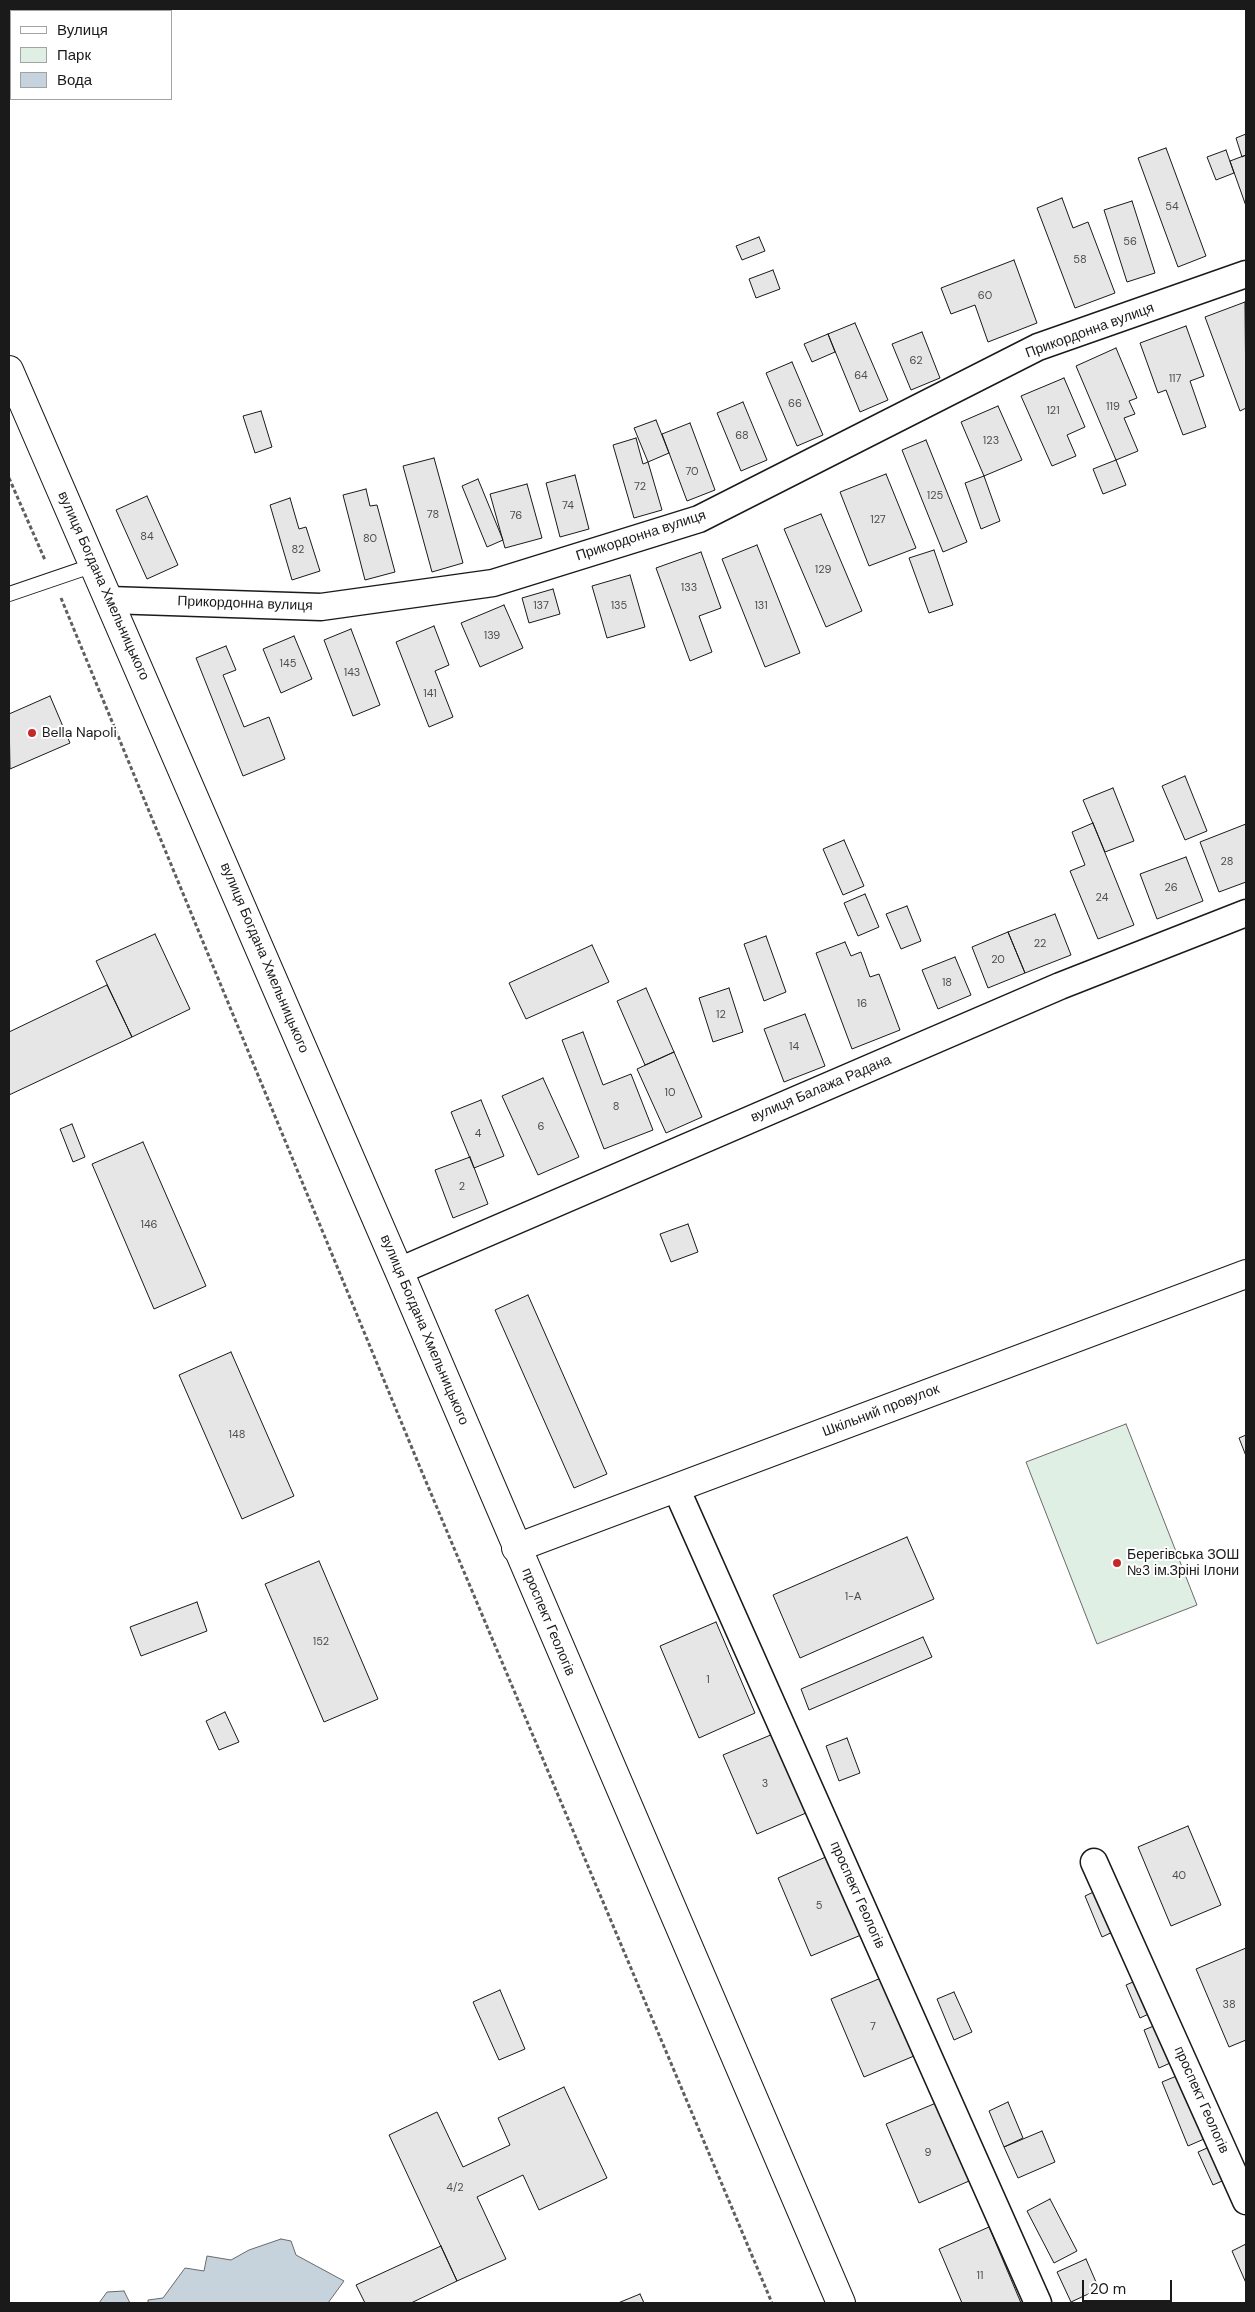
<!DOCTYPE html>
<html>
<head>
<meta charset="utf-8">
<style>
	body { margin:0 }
	#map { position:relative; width:1255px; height:2312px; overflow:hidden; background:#fff; font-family:"DM Sans",sans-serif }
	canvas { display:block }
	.frame { position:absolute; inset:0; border:10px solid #1a1a1a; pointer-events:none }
	.legend { position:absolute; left:10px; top:10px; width:162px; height:90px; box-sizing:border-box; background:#fff; border:1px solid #a3a3a3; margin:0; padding:6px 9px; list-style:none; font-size:15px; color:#1a1a1a }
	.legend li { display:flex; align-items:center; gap:10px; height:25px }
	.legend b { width:25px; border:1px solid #a3a3a3 }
	.scale { position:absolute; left:1082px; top:2280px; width:90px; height:22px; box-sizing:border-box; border:2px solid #1a1a1a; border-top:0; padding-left:6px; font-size:15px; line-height:18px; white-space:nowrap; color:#1a1a1a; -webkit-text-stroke:4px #fff; paint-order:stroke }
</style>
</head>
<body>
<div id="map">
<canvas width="1255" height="2312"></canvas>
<div class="frame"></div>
<ul class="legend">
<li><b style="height:6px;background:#fff"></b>Вулиця</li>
<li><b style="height:14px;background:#e0efe3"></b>Парк</li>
<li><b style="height:14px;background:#c6d2dc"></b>Вода</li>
</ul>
<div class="scale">20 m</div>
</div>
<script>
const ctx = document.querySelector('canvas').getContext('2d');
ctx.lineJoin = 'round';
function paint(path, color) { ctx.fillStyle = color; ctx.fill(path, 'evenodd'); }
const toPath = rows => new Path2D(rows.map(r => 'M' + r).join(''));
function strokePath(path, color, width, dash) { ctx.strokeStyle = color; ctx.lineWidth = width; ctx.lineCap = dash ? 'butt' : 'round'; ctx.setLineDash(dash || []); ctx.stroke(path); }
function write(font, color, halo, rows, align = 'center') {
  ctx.font = font + ' "DM Sans",sans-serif'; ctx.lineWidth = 4; ctx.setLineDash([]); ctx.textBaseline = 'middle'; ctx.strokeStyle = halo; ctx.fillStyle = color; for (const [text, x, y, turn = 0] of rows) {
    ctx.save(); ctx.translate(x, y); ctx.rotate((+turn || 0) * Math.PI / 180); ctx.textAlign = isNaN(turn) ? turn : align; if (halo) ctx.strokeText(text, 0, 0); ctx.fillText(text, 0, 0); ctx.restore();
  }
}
const green = toPath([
	[1126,1424,1197,1605,1097,1644,1026,1462,1126,1424]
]);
const water = toPath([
	[281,2239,291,2241,296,2255,344,2281,328,2303,148,2303,148,2300,163,2298,185,2268,204,2271,207,2256,231,2260,249,2250,281,2239],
	[124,2291,130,2303,99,2303,107,2292,124,2291]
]);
const building = toPath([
	[1246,134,1246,155,1242,157,1236,138,1246,134],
	[1166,148,1206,256,1178,267,1138,158,1166,148],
	[1226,150,1234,173,1216,180,1207,157,1226,150],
	[1246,155,1246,206,1230,161,1246,155],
	[1062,198,1073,228,1088,222,1115,293,1075,308,1037,208,1062,198],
	[1132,201,1155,273,1127,282,1104,210,1132,201],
	[759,237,765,251,742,260,736,246,759,237],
	[1014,260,1037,323,988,342,975,305,951,314,941,288,1014,260],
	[773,270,780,289,756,298,749,279,773,270],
	[1245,302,1246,408,1240,411,1205,317,1245,302],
	[855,323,888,400,860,412,828,334,855,323],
	[1186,326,1204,376,1190,381,1206,427,1183,435,1166,390,1158,393,1140,343,1186,326],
	[922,332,940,378,911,390,892,344,922,332],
	[828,334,835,352,812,362,804,344,828,334],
	[1116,348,1137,398,1129,401,1135,414,1124,418,1138,451,1116,460,1076,366,1116,348],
	[792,362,823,435,797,446,766,373,792,362],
	[1064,378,1085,427,1067,435,1076,456,1052,466,1021,396,1064,378],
	[743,402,767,460,741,471,717,413,743,402],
	[998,406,1022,460,984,476,961,422,998,406],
	[261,411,272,447,255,453,243,416,261,411],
	[656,420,669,453,648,462,634,428,656,420],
	[690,423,715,490,687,501,662,434,690,423],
	[636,438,643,464,648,462,662,510,634,518,613,445,636,438],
	[926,440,967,542,943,552,902,450,926,440],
	[434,458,463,563,432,572,403,466,434,458],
	[1116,460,1126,485,1103,494,1093,469,1116,460],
	[886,474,916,548,869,566,840,492,886,474],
	[575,475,589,529,560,537,546,483,575,475],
	[984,476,1000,521,981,529,965,483,984,476],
	[478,479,503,540,487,547,462,486,478,479],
	[527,484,542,538,505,548,490,494,527,484],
	[366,489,370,506,377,505,395,572,365,580,343,495,366,489],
	[147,496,178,565,147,579,116,510,147,496],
	[290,498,299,529,306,527,320,571,292,580,270,505,290,498],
	[821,514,862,611,826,627,784,529,821,514],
	[757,545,800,653,765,667,722,559,757,545],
	[934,550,953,605,929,613,909,558,934,550],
	[701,552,721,608,699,616,712,652,690,661,656,568,701,552],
	[630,575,645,627,607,638,592,586,630,575],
	[553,589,560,614,529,623,522,598,553,589],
	[504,605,523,648,480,667,461,623,504,605],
	[434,626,449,665,435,671,453,717,429,727,396,642,434,626],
	[351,629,380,705,353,716,324,640,351,629],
	[294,636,312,679,281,693,263,649,294,636],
	[226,646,236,670,223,675,244,727,269,717,285,759,243,776,196,658,226,646],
	[50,696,70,743,10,769,9,714,50,696],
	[1185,776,1207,831,1185,840,1162,786,1185,776],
	[1113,788,1134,841,1105,852,1083,800,1113,788],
	[1093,823,1134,925,1098,939,1070,871,1085,865,1072,832,1093,823],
	[1246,824,1246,882,1219,892,1200,842,1246,824],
	[844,840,864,886,843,895,823,849,844,840],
	[1186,857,1203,901,1157,919,1140,874,1186,857],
	[865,894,879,927,858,936,844,903,865,894],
	[907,906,921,941,901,949,886,914,907,906],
	[1055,914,1071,955,1025,973,1008,932,1055,914],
	[1008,932,1025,973,988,988,972,947,1008,932],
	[155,934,190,1009,132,1037,96,961,155,934],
	[766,936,786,992,764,1001,744,944,766,936],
	[845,942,851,956,861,952,870,977,879,974,900,1030,852,1049,816,953,845,942],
	[592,945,609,982,526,1019,509,983,592,945],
	[955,957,971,995,938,1009,922,970,955,957],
	[107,985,132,1037,9,1095,9,1032,107,985],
	[646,988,674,1052,645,1065,617,1001,646,988],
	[729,988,743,1032,713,1042,699,998,729,988],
	[805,1014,825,1066,784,1082,764,1029,805,1014],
	[583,1032,603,1085,631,1074,653,1130,604,1149,562,1040,583,1032],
	[674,1052,702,1117,666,1133,637,1069,674,1052],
	[543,1078,579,1157,538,1175,502,1096,543,1078],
	[481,1100,504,1156,474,1168,451,1112,481,1100],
	[72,1124,85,1157,73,1162,60,1129,72,1124],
	[143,1142,206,1286,154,1309,92,1164,143,1142],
	[470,1157,488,1204,453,1218,435,1170,470,1157],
	[688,1224,698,1252,671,1262,660,1234,688,1224],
	[528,1295,607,1474,574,1488,495,1310,528,1295],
	[231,1352,294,1496,242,1519,179,1375,231,1352],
	[1246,1435,1246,1456,1239,1438,1246,1435],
	[907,1537,934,1599,800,1658,773,1595,907,1537],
	[319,1561,378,1699,324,1722,265,1584,319,1561],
	[197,1602,207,1631,141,1656,130,1627,197,1602],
	[716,1622,755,1713,699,1738,660,1646,716,1622],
	[923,1637,932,1657,809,1710,801,1689,923,1637],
	[225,1712,239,1742,219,1750,206,1721,225,1712],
	[773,1734,806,1813,757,1834,723,1755,773,1734],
	[847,1738,860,1773,839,1781,826,1746,847,1738],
	[1188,1826,1221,1905,1171,1926,1138,1847,1188,1826],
	[828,1856,861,1935,811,1956,778,1878,828,1856],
	[1100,1889,1117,1930,1102,1937,1085,1896,1100,1889],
	[1246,1948,1246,2040,1229,2047,1196,1969,1246,1948],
	[881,1978,914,2056,864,2077,831,1999,881,1978],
	[1140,1979,1153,2012,1140,2018,1126,1985,1140,1979],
	[500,1990,525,2049,499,2060,473,2002,500,1990],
	[954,1992,972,2032,954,2040,937,1999,954,1992],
	[1161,2023,1177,2060,1159,2068,1144,2030,1161,2023],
	[1184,2073,1211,2136,1188,2146,1162,2082,1184,2073],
	[564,2087,607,2178,539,2210,523,2175,477,2197,506,2259,457,2281,389,2135,437,2112,463,2167,510,2145,498,2118,564,2087],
	[1008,2102,1023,2138,1004,2147,989,2111,1008,2102],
	[936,2103,969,2181,919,2203,886,2124,936,2103],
	[1042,2131,1055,2162,1018,2178,1004,2147,1042,2131],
	[1214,2145,1229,2178,1213,2185,1198,2152,1214,2145],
	[1050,2199,1077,2251,1054,2263,1027,2211,1050,2199],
	[989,2227,1021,2303,962,2303,939,2249,989,2227],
	[1246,2244,1246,2283,1232,2251,1246,2244],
	[441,2246,457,2281,411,2303,365,2303,356,2285,441,2246],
	[1086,2259,1099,2289,1071,2302,1057,2272,1086,2259],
	[640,2294,644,2303,618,2303,640,2294]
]);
const path = toPath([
	[9,478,45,560],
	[61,598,419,1465,772,2303]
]);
const service = toPath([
	[9,594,94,565]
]);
const minor = toPath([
	[109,600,321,607,493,583,699,519,1038,347,1246,274],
	[399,1271,1060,986,1246,913],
	[676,1488,1038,2303],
	[1094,1862,1246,2201]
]);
const secondary = toPath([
	[516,1548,1246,1274]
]);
const trunk = toPath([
	[9,370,399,1271,841,2303]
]);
const markers = [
	[32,733,5,"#c62828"],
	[1117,1563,5,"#c62828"]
];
const numberNames = [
	["54",1172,207],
	["56",1130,242],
	["58",1080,260],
	["60",985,296],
	["62",916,361],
	["64",861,376],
	["117",1175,379],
	["66",795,404],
	["119",1113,407],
	["121",1053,411],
	["68",742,436],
	["123",991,441],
	["70",692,472],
	["72",640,487],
	["125",935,496],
	["74",568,506],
	["78",433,515],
	["76",516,516],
	["127",878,520],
	["84",147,537],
	["80",370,539],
	["82",298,550],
	["129",823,570],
	["133",689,588],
	["137",541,606],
	["135",619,606],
	["131",761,606],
	["139",492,636],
	["145",288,664],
	["143",352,673],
	["141",430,694],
	["28",1227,862],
	["26",1171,888],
	["24",1102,898],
	["22",1040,944],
	["20",998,960],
	["18",947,983],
	["16",862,1004],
	["12",721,1015],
	["14",794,1047],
	["10",670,1093],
	["8",616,1107],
	["6",541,1127],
	["4",478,1134],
	["2",462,1187],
	["146",149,1225],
	["148",237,1435],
	["1-А",853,1597],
	["152",321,1642],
	["1",708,1680],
	["3",765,1784],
	["40",1179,1876],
	["5",819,1906],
	["38",1229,2005],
	["7",873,2027],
	["9",928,2153],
	["4/2",455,2188],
	["11",980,2276]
];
const streetNames = [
	["Прикордонна вулиця",1090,331,-20],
	["Прикордонна вулиця",641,536,-18],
	["вулиця Богдана Хмельницького",103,586,66],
	["Прикордонна вулиця",245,604,2],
	["вулиця Богдана Хмельницького",264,958,67],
	["вулиця Балажа Радана",821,1089,-23],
	["вулиця Богдана Хмельницького",424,1330,67],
	["Шкільний провулок",881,1411,-21],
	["проспект Геологів",548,1622,67],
	["проспект Геологів",857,1895,66],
	["проспект Геологів",1201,2100,66]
];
const poiNames = [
	["Bella Napoli",42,733],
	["Берегівська ЗОШ",1127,1555],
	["№3 ім.Зріні Ілони",1127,1571]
];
paint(green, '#e0efe3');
strokePath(green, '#6a6a6a', 1);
paint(water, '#c6d2dc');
strokePath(water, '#6a6a6a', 1);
paint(building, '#e6e6e6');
strokePath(building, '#1a1a1a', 1);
strokePath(service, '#1a1a1a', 16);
strokePath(minor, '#1a1a1a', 29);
strokePath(secondary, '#1a1a1a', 30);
strokePath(trunk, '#1a1a1a', 30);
strokePath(path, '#5f5f5f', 3, [4, 2.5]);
strokePath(service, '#fff', 14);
strokePath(minor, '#fff', 26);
strokePath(secondary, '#fff', 28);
strokePath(trunk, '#fff', 28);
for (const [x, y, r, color] of markers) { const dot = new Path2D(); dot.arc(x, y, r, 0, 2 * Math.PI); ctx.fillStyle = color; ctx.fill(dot); strokePath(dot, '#fff', 2); }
write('11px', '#4d4d4d', null, numberNames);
write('14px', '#1a1a1a', '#fff', streetNames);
write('14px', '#1a1a1a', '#fff', poiNames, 'left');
</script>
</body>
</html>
